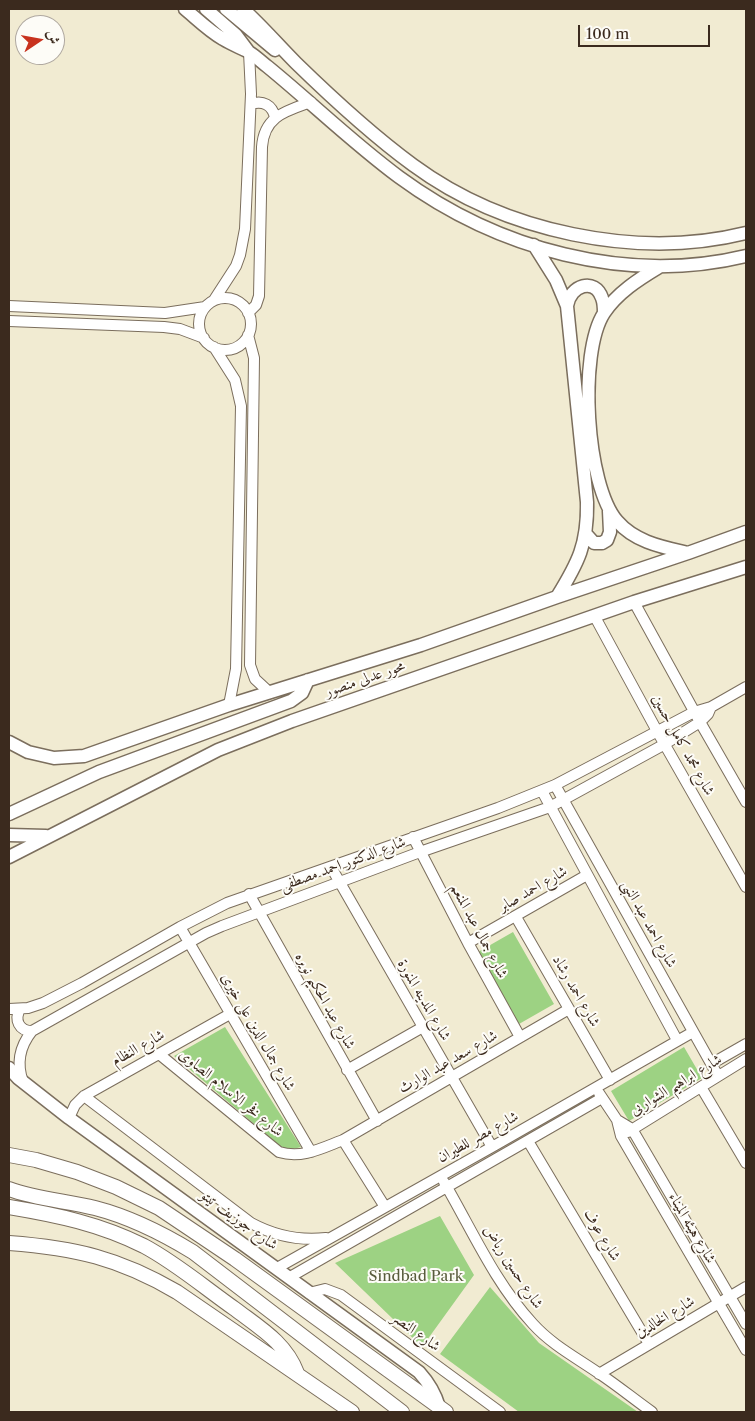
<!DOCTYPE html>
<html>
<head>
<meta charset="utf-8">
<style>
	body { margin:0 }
	#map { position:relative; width:755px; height:1421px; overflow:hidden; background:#f1ebd2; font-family:"Libre Caslon Text",Amiri,serif }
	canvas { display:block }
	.frame { position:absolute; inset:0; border:10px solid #3b2a1e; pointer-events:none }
	.north { position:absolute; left:15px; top:15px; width:50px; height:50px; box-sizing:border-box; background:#fdfcf7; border:1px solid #afa8a0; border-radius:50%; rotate:78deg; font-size:14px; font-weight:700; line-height:20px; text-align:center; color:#3b2a1e }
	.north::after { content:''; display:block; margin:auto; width:18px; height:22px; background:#c8321e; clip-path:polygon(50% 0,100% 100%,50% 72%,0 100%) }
	.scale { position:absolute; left:578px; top:25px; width:132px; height:22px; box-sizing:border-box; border:2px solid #3b2a1e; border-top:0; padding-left:6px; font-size:15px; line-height:18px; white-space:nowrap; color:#3b2a1e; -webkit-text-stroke:4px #fdfcf7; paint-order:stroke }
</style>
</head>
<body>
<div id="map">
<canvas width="755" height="1421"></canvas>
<div class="frame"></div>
<div class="north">ش</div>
<div class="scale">100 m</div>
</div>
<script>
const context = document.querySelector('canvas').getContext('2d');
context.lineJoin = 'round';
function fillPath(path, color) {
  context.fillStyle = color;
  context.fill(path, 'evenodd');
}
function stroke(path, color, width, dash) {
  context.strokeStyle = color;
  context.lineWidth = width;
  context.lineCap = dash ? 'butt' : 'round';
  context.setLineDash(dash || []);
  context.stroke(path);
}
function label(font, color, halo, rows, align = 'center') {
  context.font = font + ' "Libre Caslon Text",Amiri,serif';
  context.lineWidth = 4;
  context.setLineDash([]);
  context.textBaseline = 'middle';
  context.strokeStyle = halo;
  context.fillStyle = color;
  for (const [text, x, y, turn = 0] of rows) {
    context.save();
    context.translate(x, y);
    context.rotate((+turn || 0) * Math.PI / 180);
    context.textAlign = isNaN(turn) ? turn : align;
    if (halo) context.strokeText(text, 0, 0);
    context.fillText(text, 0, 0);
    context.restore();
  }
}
const green = new Path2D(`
	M 513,932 L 554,1004 L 519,1024 L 478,952 Z
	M 225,1027 L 301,1147 L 286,1151 L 174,1056 Z
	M 684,1047 L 702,1078 L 629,1121 L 611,1091 Z
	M 440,1216 L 474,1275 L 422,1347 L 335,1263 Z
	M 490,1287 L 539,1343 L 638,1412 L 519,1412 L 440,1354 Z`);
const minor = new Path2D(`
	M 251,104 C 263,100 272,105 275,117
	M199 324a26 26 0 1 1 52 0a26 26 0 1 1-52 0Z
	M 214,300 L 236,266 L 240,255 L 245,229 L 251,94 L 249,52
	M 9,306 L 165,313 L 205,307
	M 248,313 L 256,305 L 259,296 L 262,147 C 264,116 286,111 311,102
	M 9,321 L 164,327 L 180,329 L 204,338
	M 248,335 L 254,358 L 250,665 L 255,679 L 269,692
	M 214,347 L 235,380 L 241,406 L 236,669 L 229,705
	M 634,602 L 700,722 L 746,802
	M 595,617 L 657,731 L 746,887
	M 555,785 L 718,1076
	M 542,791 L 677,1040
	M 413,837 L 468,943 L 520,1037
	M 331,867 L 492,1147
	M 249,894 L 377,1121
	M 516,917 L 610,1080
	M 180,927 L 311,1152
	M 468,943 L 587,875
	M 9,1009 L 28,1008 L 43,1003 L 82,983 L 180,927 L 227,903 L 498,808 L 555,785 L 694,712 L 711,707 L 746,687
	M 20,1009 C 14,1020 19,1031 32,1031
	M 159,1054 L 279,1152 C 302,1159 322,1148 343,1140 L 569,1009
	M 711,1064 L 746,1044
	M 347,1070 L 423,1027
	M 23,1082 C 16,1063 20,1046 32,1031 L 206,933 L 222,926 L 420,852 L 550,807 L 665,744 L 700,722 L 708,714 L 711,707
	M 701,1087 L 746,1163
	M 599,1093 L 617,1120 L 621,1136 L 746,1350
	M 84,1096 L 251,1223 C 275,1236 299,1241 326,1238
	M 69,1118 L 75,1105 L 84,1096 L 230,1014
	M 617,1120 L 632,1129 L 746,1324
	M 628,1132 L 746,1059
	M 343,1140 L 385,1207
	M 528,1141 L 649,1344
	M 444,1182 C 472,1230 495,1283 533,1324 C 552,1345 577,1358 600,1374 C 618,1386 635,1400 652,1412
	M 277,1268 L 492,1147 L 693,1032
	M 290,1277 L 602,1098
	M 309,1293 L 325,1289 L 341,1295 L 500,1412
	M 599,1374 L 746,1287`);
const major = new Path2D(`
	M 185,9 C 197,19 209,31 223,39 C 231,44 239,47 247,51 C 255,55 261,62 268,67 C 312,103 353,143 399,177 C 497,249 626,285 746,256
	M 206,9 L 236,35 L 248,51
	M 226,9 L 275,50
	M 243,9 C 262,26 278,45 296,63 C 333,99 372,135 413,165 C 504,232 637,260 746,233
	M 534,245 L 556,280 L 567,306 L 587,502 C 588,544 578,563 557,597
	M 659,267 C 639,279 617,293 604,313 C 578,353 586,485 617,521 C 635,542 662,547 688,553
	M 567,306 C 570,285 595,277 602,298 C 604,303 604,308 604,313
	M 585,533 L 594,543 L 602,543 L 607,540 L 610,532 L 609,511
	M 9,742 L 28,752 L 54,758 L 84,756 L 229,705 L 421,645 L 557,597 L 688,553 L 746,532
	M 9,814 L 99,772 L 291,701 L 302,693 L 308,680
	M 9,835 L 46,836
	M 9,857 L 218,750 L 292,721 L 634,602 L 746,567
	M 9,1068 L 18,1078 L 69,1118 L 419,1372 C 429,1383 435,1393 439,1407`);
const highway = new Path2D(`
	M 9,1155 L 36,1160 L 77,1172 L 116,1187 L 159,1208 L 235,1259 L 446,1412
	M 9,1189 C 36,1199 67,1201 95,1208 C 130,1217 162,1233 193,1252 L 402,1412
	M 9,1207 C 57,1215 100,1224 144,1246 C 176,1263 205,1288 235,1309 C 260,1328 286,1343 297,1373
	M 9,1243 C 75,1248 119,1258 177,1292 L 352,1412`);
const streetNames = [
	["محور عدلى منصور",365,679,-19],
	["شارع محمد كامل حسين",683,745,61],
	["شارع الدكتور احمد مصطفى",343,864,-20],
	["شارع احمد صابر",533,889,-30],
	["شارع احمد عبد النبى",649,924,61],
	["شارع جمال عبد المنعم",479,931,62],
	["شارع احمد رشاد",576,991,60],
	["شارع المدينه المنورة",424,1000,60],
	["شارع عبد الحكيم نويره",325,1001,61],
	["شارع جمال الدين على خيرى",258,1032,60],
	["شارع النظام",138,1048,-29],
	["شارع سعد عبد الوارث",448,1062,-30],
	["شارع ابراهيم الشواربى",676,1085,-31],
	["شارع فخر الاسلام الصاوى",231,1093,39],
	["شارع مصر للطيران",478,1137,-29],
	["شارع جوزيف تيتو",239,1220,36],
	["شارع هيئه الميناء",692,1228,60],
	["شارع عوف",602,1235,59],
	["شارع حسين رياض",513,1267,57],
	["شارع الخالدين",665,1317,-31],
	["شارع النصر",416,1332,36]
];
const parkNames = [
	["Sindbad Park",416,1277]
];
fillPath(green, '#9dd283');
stroke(minor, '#7b6e5d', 12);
stroke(major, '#7b6e5d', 15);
stroke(highway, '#7b6e5d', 16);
stroke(minor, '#fff', 10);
stroke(major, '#fff', 12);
stroke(highway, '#fff', 14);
label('15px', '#3b2a1e', '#fdfcf7', streetNames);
label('15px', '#585c3c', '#fdfcf7', parkNames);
</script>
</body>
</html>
